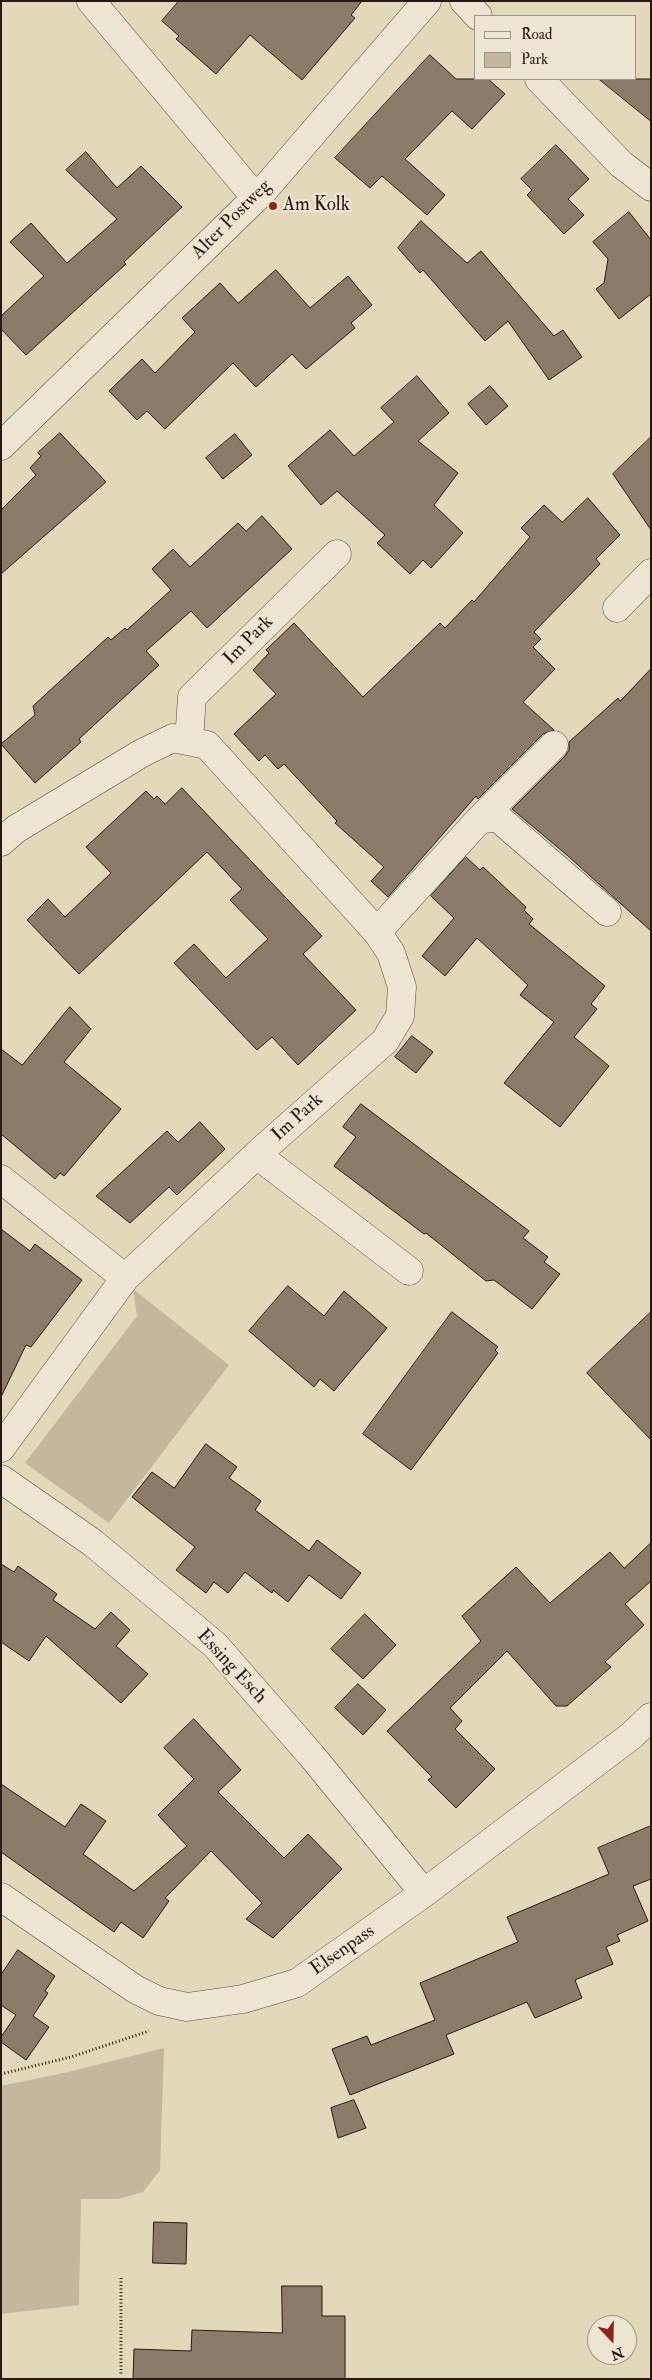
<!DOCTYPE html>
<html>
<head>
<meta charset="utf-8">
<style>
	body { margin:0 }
	#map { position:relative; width:652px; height:2380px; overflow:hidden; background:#e2d9ba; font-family:"IM FELL Double Pica",serif }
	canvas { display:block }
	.frame { position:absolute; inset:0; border:2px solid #2a1812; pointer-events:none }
	.legend { position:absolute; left:474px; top:15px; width:162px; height:65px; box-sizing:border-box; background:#ece6d2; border:1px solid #9e9485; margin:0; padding:6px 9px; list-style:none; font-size:15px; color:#2a1812 }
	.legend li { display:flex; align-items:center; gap:10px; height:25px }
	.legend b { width:25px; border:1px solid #9e9485 }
	.north { position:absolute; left:587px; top:2315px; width:50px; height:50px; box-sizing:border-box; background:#ece6d2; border:1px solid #9e9485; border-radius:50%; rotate:159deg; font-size:14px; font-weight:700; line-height:20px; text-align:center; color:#2a1812 }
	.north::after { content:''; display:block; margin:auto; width:18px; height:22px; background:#8f2418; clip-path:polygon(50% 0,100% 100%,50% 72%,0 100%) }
</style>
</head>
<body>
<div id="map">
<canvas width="652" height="2380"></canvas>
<div class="frame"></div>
<ul class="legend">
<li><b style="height:6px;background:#ece6d2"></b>Road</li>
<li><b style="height:14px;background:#c3b89d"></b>Park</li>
</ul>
<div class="north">N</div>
</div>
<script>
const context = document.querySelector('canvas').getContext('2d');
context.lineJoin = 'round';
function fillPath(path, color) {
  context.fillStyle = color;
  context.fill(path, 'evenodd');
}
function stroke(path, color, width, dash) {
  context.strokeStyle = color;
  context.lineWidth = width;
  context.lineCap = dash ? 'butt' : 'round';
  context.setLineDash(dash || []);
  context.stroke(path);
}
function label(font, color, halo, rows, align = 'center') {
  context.font = font + ' "IM FELL Double Pica",serif';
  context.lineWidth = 4.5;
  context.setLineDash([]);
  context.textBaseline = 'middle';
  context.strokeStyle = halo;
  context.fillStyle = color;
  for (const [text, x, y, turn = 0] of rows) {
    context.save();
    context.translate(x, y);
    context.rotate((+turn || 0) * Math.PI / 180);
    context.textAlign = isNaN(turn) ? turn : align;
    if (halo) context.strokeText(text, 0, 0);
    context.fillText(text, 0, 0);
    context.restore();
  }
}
const green = new Path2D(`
	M 133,1289 L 229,1365 L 109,1523 L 25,1463 L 137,1316 Z
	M 164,2048 L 160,2170 L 143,2192 L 118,2199 L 81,2199 L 79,2305 L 1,2314 L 1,2086 L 68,2072 Z`);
const building = new Path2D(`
	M 179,1 L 362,1 L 351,15 L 355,18 L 302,80 L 250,35 L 216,74 L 176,39 L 179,36 L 162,21 Z
	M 430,55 L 456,79 L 488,79 L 505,94 L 472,129 L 452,111 L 405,159 L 445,195 L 427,215 L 382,176 L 370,188 L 335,158 Z
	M 599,79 L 651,79 L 651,121 Z
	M 556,145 L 589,179 L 568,199 L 584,215 L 564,234 L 527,195 L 532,190 L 521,179 Z
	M 86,152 L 117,188 L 141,166 L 182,207 L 124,262 L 126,264 L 26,355 L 1,329 L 1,316 L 44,276 L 10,242 L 31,223 L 67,263 L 117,219 L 66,170 Z
	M 629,212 L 651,240 L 651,294 L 619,319 L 596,289 L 604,283 L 608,259 L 593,242 Z
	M 421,221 L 467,263 L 481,251 L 554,336 L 563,330 L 582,357 L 549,380 L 508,321 L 485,341 L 423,270 L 420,273 L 398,248 Z
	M 276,270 L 310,308 L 348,276 L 372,305 L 351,323 L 355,328 L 306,369 L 292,354 L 256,387 L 233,363 L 165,429 L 147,411 L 137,420 L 109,391 L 142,359 L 155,373 L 195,332 L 182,318 L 220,283 L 238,303 Z
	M 417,376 L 449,413 L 418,441 L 458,473 L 434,505 L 463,533 L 431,568 L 423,560 L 410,574 L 377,543 L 385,535 L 337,491 L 321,505 L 288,466 L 330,430 L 354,456 L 394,422 L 381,408 Z
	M 490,386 L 508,406 L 486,425 L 468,404 Z
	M 60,433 L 106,482 L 1,574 L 1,510 L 36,475 L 30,468 L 41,456 L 38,453 Z
	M 235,434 L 252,455 L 223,479 L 206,458 Z
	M 651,437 L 651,530 L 613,474 Z
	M 588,498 L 620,535 L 596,559 L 600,564 L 534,632 L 541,639 L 533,647 L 555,669 L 523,702 L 554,730 L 543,734 L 478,799 L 476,796 L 388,897 L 371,881 L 384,867 L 335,823 L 337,821 L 284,764 L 278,769 L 265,755 L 259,761 L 234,734 L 276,694 L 253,670 L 269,653 L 266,650 L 294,623 L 363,697 L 440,623 L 445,628 L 472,600 L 474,602 L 530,537 L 521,528 L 544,505 L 562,522 Z
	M 262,516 L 292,549 L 207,628 L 191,611 L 146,651 L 159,665 L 79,739 L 81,742 L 35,783 L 1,744 L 35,715 L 33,706 L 108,637 L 111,640 L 125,628 L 127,630 L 171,590 L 152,569 L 173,549 L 190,567 L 238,523 L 246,531 Z
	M 651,669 L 651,931 L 568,856 L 512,809 L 565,756 L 569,750 L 569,742 L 618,698 L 620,701 Z
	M 182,788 L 322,936 L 303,954 L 356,1010 L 298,1065 L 272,1037 L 257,1050 L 174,963 L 194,944 L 226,978 L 268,939 L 230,900 L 242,889 L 207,852 L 79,974 L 27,920 L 48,899 L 65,917 L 111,873 L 86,847 L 146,791 L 154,799 L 157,796 L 165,804 Z
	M 466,857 L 480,870 L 483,867 L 526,907 L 524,910 L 533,919 L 529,924 L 605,986 L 591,1004 L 597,1009 L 574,1037 L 609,1066 L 560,1127 L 504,1083 L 554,1022 L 520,995 L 528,985 L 477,938 L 445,976 L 422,956 L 454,918 L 431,896 Z
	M 70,1007 L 91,1029 L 64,1062 L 121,1109 L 64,1176 L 60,1173 L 55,1179 L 1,1134 L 1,1049 L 22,1065 Z
	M 412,1036 L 433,1052 L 416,1073 L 395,1057 Z
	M 361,1104 L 529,1231 L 523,1238 L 548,1257 L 544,1262 L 560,1274 L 532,1309 L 494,1280 L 486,1281 L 426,1233 L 424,1234 L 334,1166 L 356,1137 L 343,1127 Z
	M 200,1122 L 225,1149 L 177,1195 L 169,1187 L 130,1223 L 96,1196 L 167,1131 L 178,1142 Z
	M 1,1229 L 30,1251 L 35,1244 L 82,1280 L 31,1347 L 26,1345 L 1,1397 Z
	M 288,1286 L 324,1316 L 344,1291 L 387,1328 L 334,1391 L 320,1379 L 314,1387 L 249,1331 Z
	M 452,1312 L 498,1347 L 495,1350 L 498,1353 L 411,1470 L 363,1434 Z
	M 651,1312 L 651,1440 L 587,1373 Z
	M 206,1444 L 237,1467 L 229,1478 L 261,1501 L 255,1510 L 309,1551 L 317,1540 L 361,1573 L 341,1599 L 309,1575 L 288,1602 L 273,1590 L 272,1593 L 245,1572 L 228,1593 L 214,1582 L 206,1593 L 176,1570 L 195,1547 L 132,1497 L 152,1472 L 174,1488 Z
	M 651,1543 L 651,1581 L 625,1604 L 644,1625 L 605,1662 L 611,1667 L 567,1706 L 556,1706 L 507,1651 L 450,1708 L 462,1721 L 455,1729 L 495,1769 L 456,1808 L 428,1780 L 432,1777 L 387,1731 L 481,1641 L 462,1616 L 516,1567 L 550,1603 L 610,1552 L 624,1568 Z
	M 1,1564 L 14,1572 L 18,1566 L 57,1594 L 53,1600 L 95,1629 L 111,1612 L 130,1630 L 116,1646 L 148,1674 L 121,1703 L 46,1636 L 29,1661 L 1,1642 Z
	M 365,1614 L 396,1645 L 363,1679 L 331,1649 Z
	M 358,1684 L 386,1710 L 363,1735 L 335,1708 Z
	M 194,1719 L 241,1770 L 218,1792 L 284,1858 L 308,1834 L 342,1869 L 273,1938 L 246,1919 L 262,1903 L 211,1851 L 165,1898 L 169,1901 L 143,1938 L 121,1922 L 114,1932 L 1,1852 L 1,1784 L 65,1827 L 81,1804 L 106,1821 L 83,1854 L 134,1891 L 187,1846 L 158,1815 L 194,1779 L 164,1748 Z
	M 651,1826 L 651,1879 L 633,1886 L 648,1921 L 617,1935 L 620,1941 L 606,1947 L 613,1964 L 575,1980 L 582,1998 L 535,2018 L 527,2002 L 446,2035 L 454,2054 L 350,2095 L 332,2049 L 367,2036 L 371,2045 L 435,2020 L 420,1983 L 518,1942 L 507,1917 L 609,1874 L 598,1848 Z
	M 18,1950 L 55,1976 L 45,1991 L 48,1993 L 33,2016 L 49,2027 L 26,2060 L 1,2042 L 1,2037 L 16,2015 L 1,2005 L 1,1975 Z
	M 354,2100 L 366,2128 L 338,2138 L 331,2108 Z
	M 154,2222 L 187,2223 L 186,2264 L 153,2263 Z
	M 282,2286 L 322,2286 L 322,2316 L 345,2316 L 345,2379 L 133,2379 L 134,2349 L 191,2351 L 192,2330 L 282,2333 Z`);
const path = new Path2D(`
	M 1,2074 L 71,2057 L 149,2031
	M 121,2278 L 121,2375`);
const minor = new Path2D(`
	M 91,1 L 256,198
	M 464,1 L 478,16
	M 539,79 L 621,164 L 651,187
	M 1,446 L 262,192 L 427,1
	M 617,608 L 651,573
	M 189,741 L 192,697 L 337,554
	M 554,745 L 479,820 L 497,817 L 607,912
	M 1,842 L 16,829 L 142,753 L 173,738 L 207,745 L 377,932 L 391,953 L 402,987 L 400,1016 L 385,1041 L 264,1148 L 125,1278 L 1,1448
	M 377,932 L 479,820
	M 257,1155 L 409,1271
	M 1,1179 L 125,1278
	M 1,1479 L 93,1543 L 215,1645 L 311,1755 L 424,1893
	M 1,1897 L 135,1989 L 159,2001 L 187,2007 L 243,1999 L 297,1983 L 424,1893 L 631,1736 L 651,1717`);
const markers = [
	[273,206,5,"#8f2418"]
];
const poiNames = [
	["Am Kolk",283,206]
];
const streetNames = [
	["Alter Postweg",232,220,-45],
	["Im Park",249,641,-45],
	["Im Park",298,1118,-42],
	["Essing Esch",231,1667,47],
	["Elsenpass",343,1951,-35]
];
fillPath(green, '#c3b89d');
fillPath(building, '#8a7c69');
stroke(building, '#2a1812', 1);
stroke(minor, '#58483c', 29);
stroke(path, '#2a1812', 3, [1, 2.5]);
stroke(minor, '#ece6d2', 28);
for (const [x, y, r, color] of markers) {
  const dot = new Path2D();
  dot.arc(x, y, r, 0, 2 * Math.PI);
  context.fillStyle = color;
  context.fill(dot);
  stroke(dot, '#ece6d2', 2);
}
label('19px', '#2a1812', '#ece6d2', poiNames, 'left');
label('19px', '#2a1812', '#ece6d2', streetNames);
</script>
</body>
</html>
